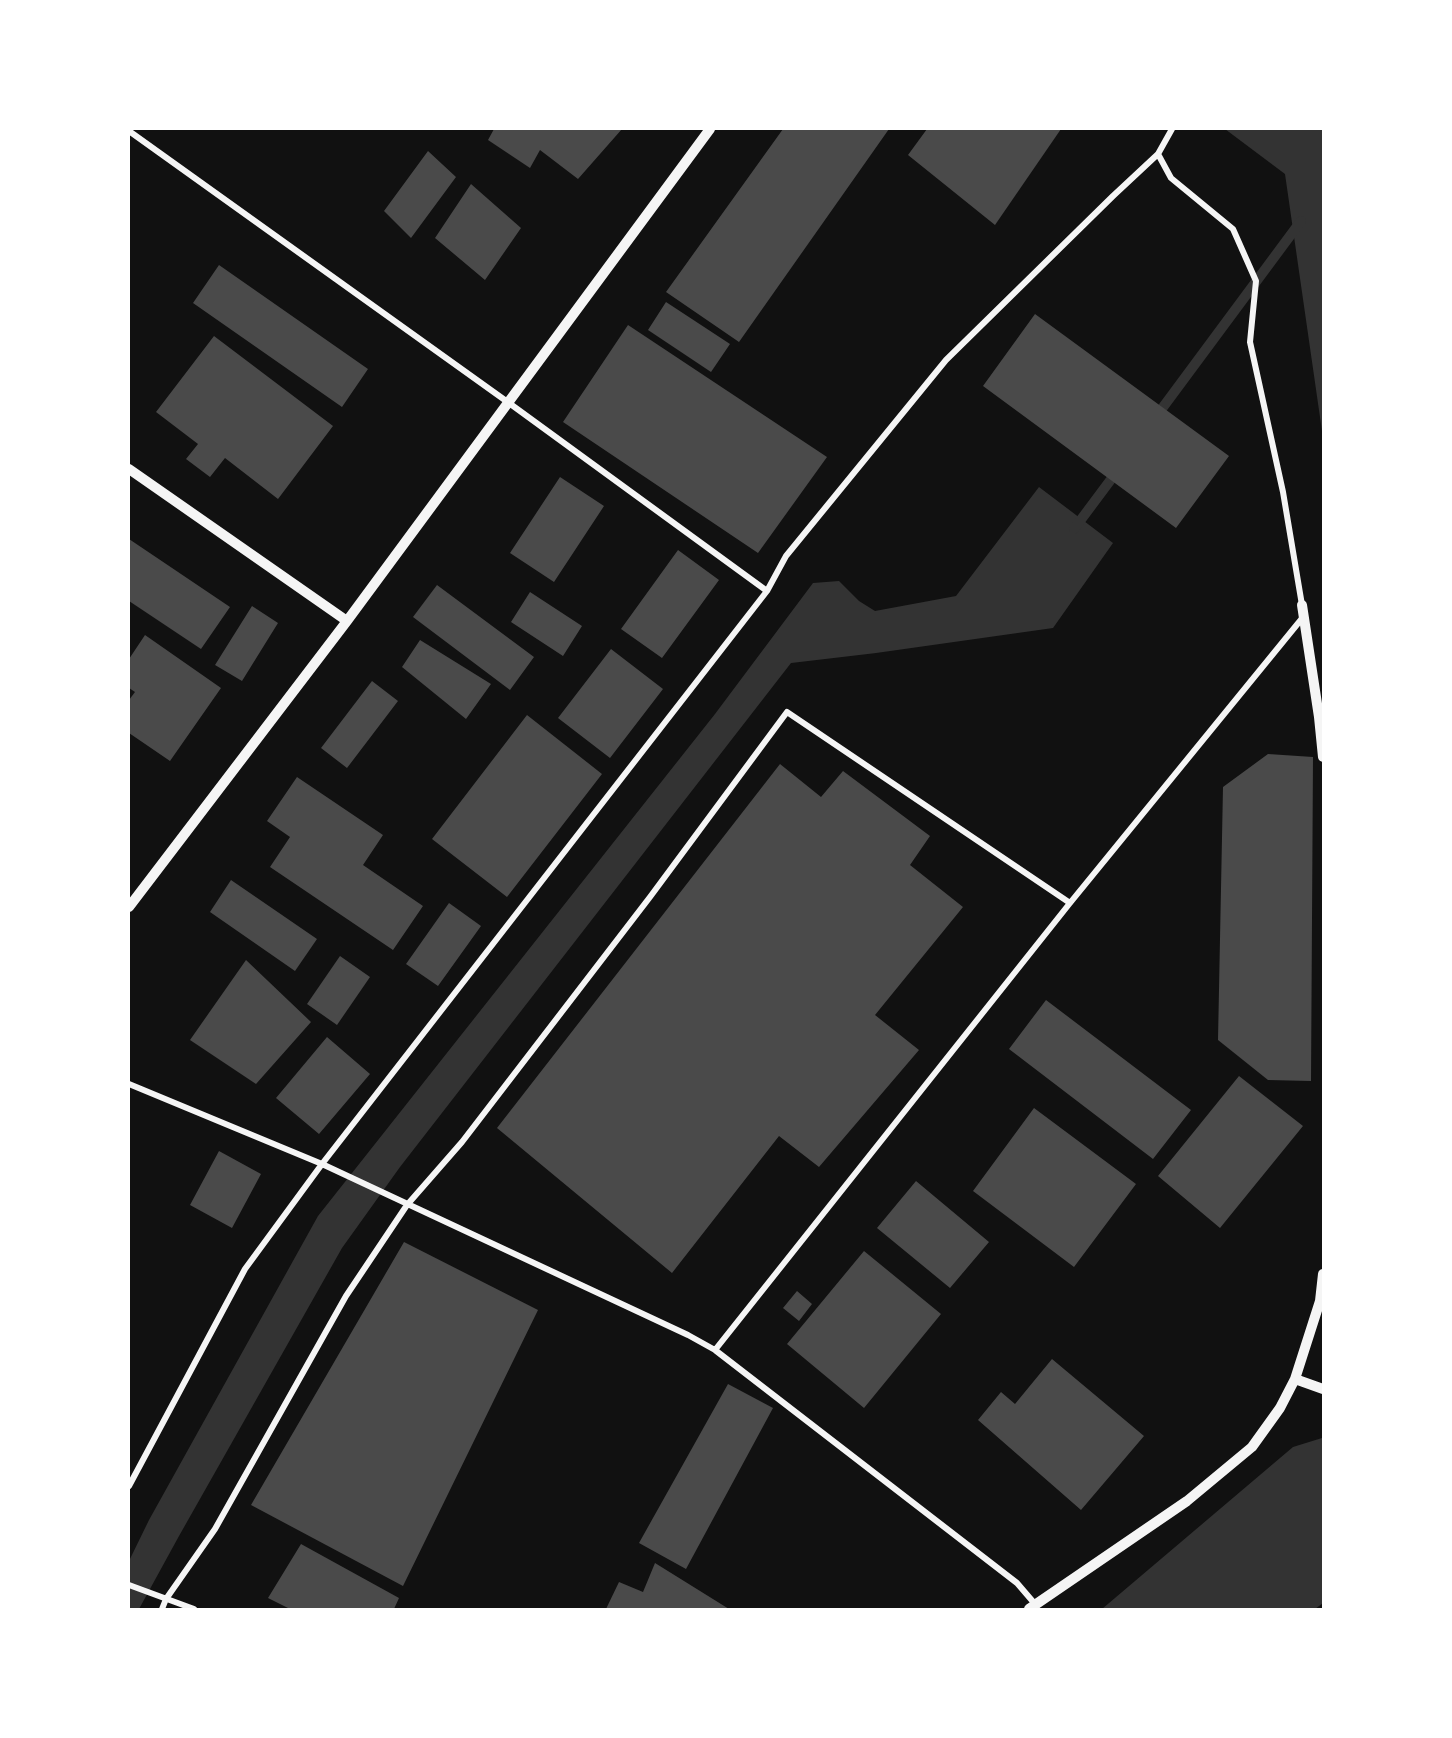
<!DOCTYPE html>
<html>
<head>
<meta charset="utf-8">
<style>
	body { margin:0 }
	#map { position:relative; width:1452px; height:1738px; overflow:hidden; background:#111; font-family:"Asap Condensed",sans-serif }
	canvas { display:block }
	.frame { position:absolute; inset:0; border:130px solid #fff; pointer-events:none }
</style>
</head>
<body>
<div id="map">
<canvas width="1452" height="1738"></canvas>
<div class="frame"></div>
</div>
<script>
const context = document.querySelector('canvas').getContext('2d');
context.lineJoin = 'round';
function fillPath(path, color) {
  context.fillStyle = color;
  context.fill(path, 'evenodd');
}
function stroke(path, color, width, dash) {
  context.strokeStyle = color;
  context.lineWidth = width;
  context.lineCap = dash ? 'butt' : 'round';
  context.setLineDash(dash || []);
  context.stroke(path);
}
const water = new Path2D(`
	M 1225,129 L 1323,129 L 1323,438 L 1285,174 Z
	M 1039,487 L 1113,543 L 1053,628 L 876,653 L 791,663 L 400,1167 L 342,1248 L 179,1536 L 139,1609 L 129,1609 L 129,1561 L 149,1520 L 318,1216 L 715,714 L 813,583 L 839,581 L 859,601 L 875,611 L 956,596 Z
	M 1322,1438 L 1323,1438 L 1323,1603 L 1315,1609 L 1102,1609 L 1293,1447 Z`);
const stream = new Path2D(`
	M 1155,418 L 1301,221
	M 1074,529 L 1118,470`);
const building = new Path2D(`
	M 494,129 L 622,129 L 578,179 L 540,150 L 530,168 L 488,140 Z
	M 783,129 L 889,129 L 739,342 L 666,292 Z
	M 927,129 L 1061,129 L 995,225 L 908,155 Z
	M 428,151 L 456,177 L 411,238 L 384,211 Z
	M 471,184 L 521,228 L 485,280 L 435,238 Z
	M 219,265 L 368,369 L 342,407 L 193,303 Z
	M 666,302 L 730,344 L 711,372 L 648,330 Z
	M 1035,314 L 1229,456 L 1176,528 L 983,386 Z
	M 628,325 L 827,457 L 758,553 L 563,422 Z
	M 214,336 L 333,426 L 278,499 L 225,458 L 210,477 L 186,459 L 198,444 L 156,412 Z
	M 560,477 L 604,506 L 554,582 L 510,553 Z
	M 129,539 L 230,607 L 201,649 L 129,601 Z
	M 678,550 L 719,580 L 662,658 L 621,629 Z
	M 437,585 L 534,657 L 510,690 L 413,617 Z
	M 530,592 L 582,626 L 563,656 L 511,622 Z
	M 252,606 L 278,623 L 242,681 L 215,665 Z
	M 145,635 L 221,688 L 170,761 L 129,733 L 129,700 L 135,692 L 129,688 L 129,659 Z
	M 420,640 L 491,684 L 466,719 L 402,667 Z
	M 611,649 L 663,689 L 610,758 L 558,718 Z
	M 372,681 L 398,701 L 347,768 L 321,748 Z
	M 527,715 L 602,774 L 507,897 L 432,839 Z
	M 1268,754 L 1313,757 L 1311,1081 L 1268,1080 L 1218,1040 L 1223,787 Z
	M 780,764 L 821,797 L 843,771 L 930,836 L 910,865 L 963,907 L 875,1015 L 919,1050 L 819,1167 L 779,1136 L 672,1273 L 497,1128 Z
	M 297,777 L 383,835 L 363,865 L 423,906 L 393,950 L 270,867 L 290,837 L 267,821 Z
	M 231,880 L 317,939 L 295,971 L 210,912 Z
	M 449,903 L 481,926 L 438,986 L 406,964 Z
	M 340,956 L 370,977 L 337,1025 L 307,1004 Z
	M 246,960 L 311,1022 L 256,1084 L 190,1040 Z
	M 1046,1000 L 1191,1110 L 1153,1159 L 1009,1049 Z
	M 327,1037 L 370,1074 L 319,1134 L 276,1098 Z
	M 1239,1076 L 1303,1126 L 1220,1228 L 1158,1176 Z
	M 1034,1108 L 1136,1184 L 1074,1267 L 973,1191 Z
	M 219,1151 L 261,1174 L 232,1228 L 190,1205 Z
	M 916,1181 L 989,1242 L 950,1288 L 877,1228 Z
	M 404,1242 L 538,1310 L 403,1586 L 251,1505 Z
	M 864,1251 L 941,1314 L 864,1408 L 787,1344 Z
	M 797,1291 L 812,1304 L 799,1321 L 783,1308 Z
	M 1052,1359 L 1144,1436 L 1081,1510 L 978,1420 L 1001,1392 L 1015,1404 Z
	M 728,1384 L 773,1408 L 686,1569 L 639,1543 Z
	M 301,1544 L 399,1598 L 394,1609 L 290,1609 L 268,1598 Z
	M 655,1563 L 729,1609 L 606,1609 L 619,1582 L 643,1592 Z`);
const minor = new Path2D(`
	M 129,131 L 509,403 L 767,591
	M 1158,154 L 1171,178 L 1233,229 L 1256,281 L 1250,342 L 1283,492 L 1302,605
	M 129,1084 L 322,1164 L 688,1335 L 715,1350 L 1017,1583 L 1035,1604
	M 715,1350 L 1070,903 L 1304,616
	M 129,1486 L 245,1269 L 322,1164 L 767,591 L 786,556 L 946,360 L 1113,196 L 1158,154 L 1172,129
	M 129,1585 L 194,1609
	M 162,1609 L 166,1599 L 215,1529 L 346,1296 L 407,1205 L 462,1142 L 650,897 L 787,712 L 1070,903`);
const tertiary = new Path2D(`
	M 129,469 L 347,621
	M 1302,605 L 1319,717 L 1323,757
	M 129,907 L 347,621 L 710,129
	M 1295,1379 L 1320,1301 L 1323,1274
	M 1029,1609 L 1187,1501 L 1252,1447 L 1280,1408 L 1295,1379 L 1323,1389`);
fillPath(water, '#333');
stroke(stream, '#333', 10);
fillPath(building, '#4a4a4a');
stroke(minor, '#f5f5f5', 6);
stroke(tertiary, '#f5f5f5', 10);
</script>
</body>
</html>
